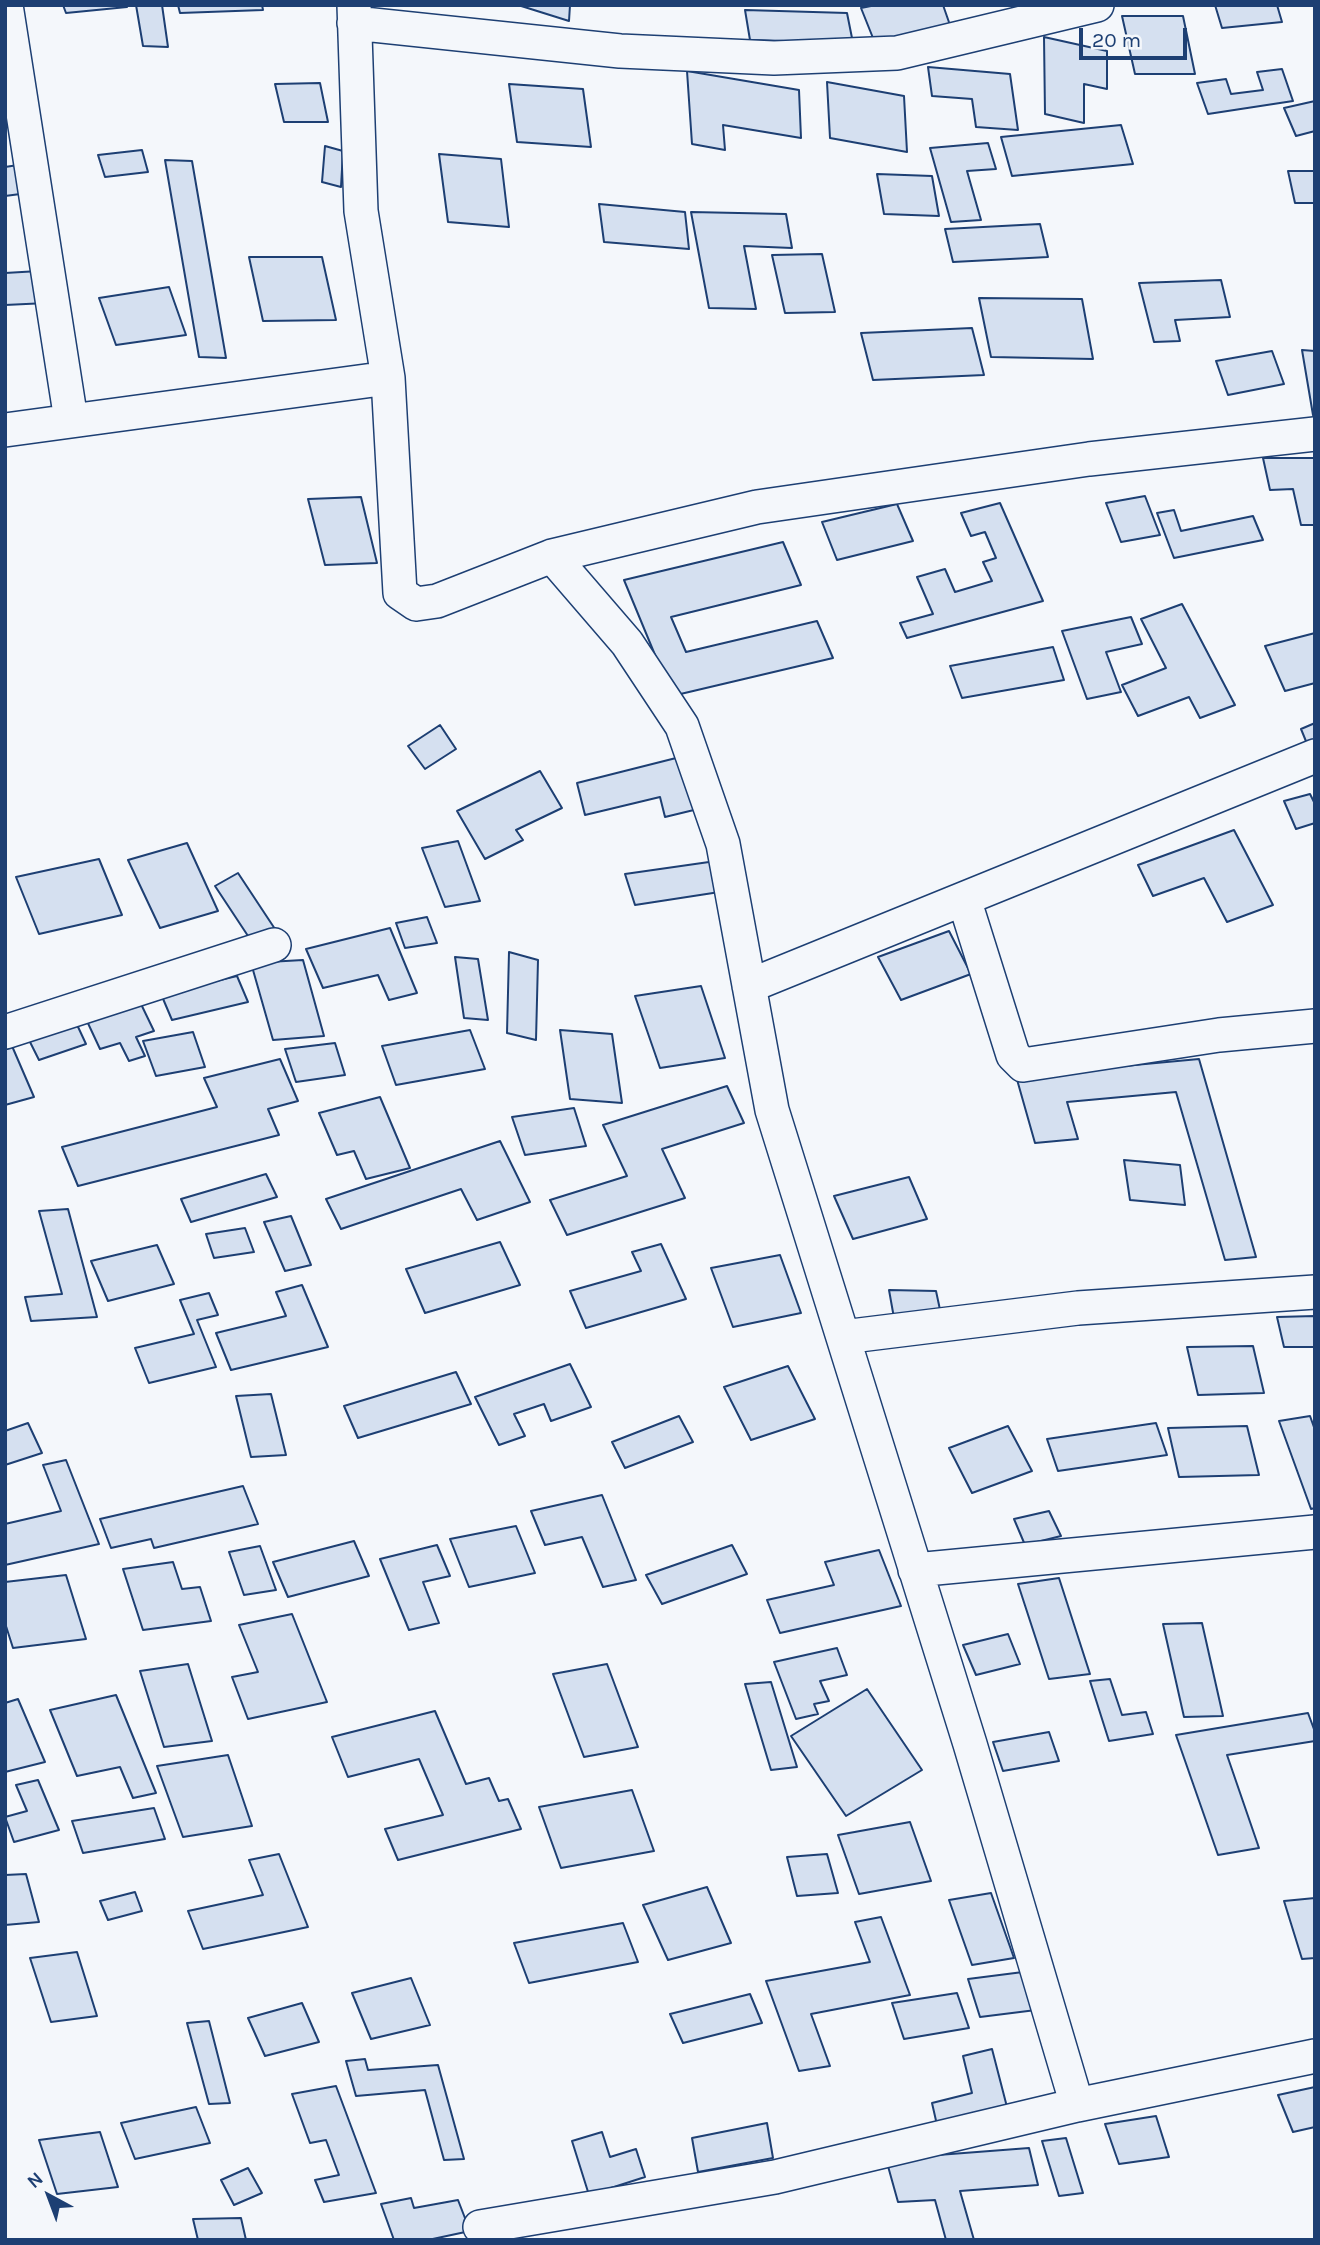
<!DOCTYPE html>
<html>
<head>
<meta charset="utf-8">
<style>
	body { margin:0 }
	#map { position:relative; width:1320px; height:2245px; overflow:hidden; background:#f4f7fb; font-family:Karla,sans-serif }
	canvas { display:block }
	.frame { position:absolute; inset:0; border:7px solid #1d3f73; pointer-events:none }
	.north { position:absolute; left:14px; top:2161px; width:70px; height:70px; -webkit-text-stroke:5px #f4f7fb; paint-order:stroke; rotate:319deg; font-size:19px; font-weight:700; line-height:28px; text-align:center; color:#1d3f73 }
	.north::after { content:''; display:block; margin:auto; width:24px; height:32px; background:#1d3f73; clip-path:polygon(50% 0,100% 100%,50% 72%,0 100%) }
	.scale { position:absolute; left:1079px; top:28px; width:108px; height:32px; box-sizing:border-box; border:4px solid #1d3f73; border-top:0; padding-left:9px; font-size:21px; line-height:24px; white-space:nowrap; color:#1d3f73; -webkit-text-stroke:5px #f4f7fb; paint-order:stroke }
</style>
</head>
<body>
<div id="map">
<canvas width="1320" height="2245"></canvas>
<div class="frame"></div>
<div class="north">N</div>
<div class="scale">20 m</div>
</div>
<script>
const context = document.querySelector('canvas').getContext('2d');
context.lineJoin = 'round';
function fillPath(path, color) {
  context.fillStyle = color;
  context.fill(path, 'evenodd');
}
function stroke(path, color, width, dash) {
  context.strokeStyle = color;
  context.lineWidth = width;
  context.lineCap = dash ? 'butt' : 'round';
  context.setLineDash(dash || []);
  context.stroke(path);
}
const building = new Path2D(`
	M 63,5 L 126,5 L 127,7 L 66,13 Z
	M 136,5 L 162,5 L 168,47 L 143,46 Z
	M 178,5 L 262,5 L 263,10 L 180,13 Z
	M 518,5 L 570,5 L 569,21 Z
	M 876,5 L 943,5 L 951,28 L 875,43 L 861,8 Z
	M 1215,5 L 1277,5 L 1282,22 L 1222,28 Z
	M 745,10 L 847,13 L 853,43 L 750,40 Z
	M 1122,16 L 1183,16 L 1195,74 L 1135,74 Z
	M 1044,37 L 1107,51 L 1107,89 L 1084,84 L 1084,123 L 1045,114 Z
	M 928,67 L 1010,74 L 1018,130 L 976,127 L 972,99 L 932,96 Z
	M 1282,69 L 1293,101 L 1208,114 L 1197,83 L 1226,79 L 1231,94 L 1263,90 L 1257,72 Z
	M 687,71 L 799,90 L 801,138 L 723,125 L 725,150 L 692,144 Z
	M 827,82 L 904,96 L 907,152 L 830,138 Z
	M 320,83 L 328,122 L 284,122 L 275,84 Z
	M 509,84 L 583,89 L 591,147 L 517,142 Z
	M 1315,101 L 1315,131 L 1296,136 L 1284,108 Z
	M 1121,125 L 1133,164 L 1012,176 L 1001,137 Z
	M 988,143 L 996,169 L 967,171 L 981,220 L 951,222 L 930,148 Z
	M 325,146 L 343,151 L 341,187 L 322,182 Z
	M 142,150 L 148,172 L 105,177 L 98,155 Z
	M 439,154 L 501,159 L 509,227 L 448,222 Z
	M 165,160 L 192,161 L 226,358 L 199,357 Z
	M 18,165 L 28,193 L 5,196 L 5,167 Z
	M 1288,171 L 1315,171 L 1315,203 L 1295,203 Z
	M 877,174 L 932,176 L 939,216 L 884,214 Z
	M 599,204 L 685,212 L 689,249 L 604,242 Z
	M 691,212 L 786,214 L 792,248 L 744,246 L 756,309 L 709,308 Z
	M 1040,224 L 1048,257 L 953,262 L 945,229 Z
	M 822,254 L 835,312 L 785,313 L 772,255 Z
	M 249,257 L 322,257 L 336,320 L 263,321 Z
	M 39,271 L 47,303 L 5,305 L 5,273 Z
	M 1221,280 L 1230,317 L 1175,320 L 1180,341 L 1154,342 L 1139,283 Z
	M 169,287 L 186,335 L 116,345 L 99,298 Z
	M 979,298 L 1082,299 L 1093,359 L 991,357 Z
	M 972,328 L 984,375 L 873,380 L 861,333 Z
	M 1302,350 L 1315,351 L 1315,415 L 1313,415 Z
	M 1272,351 L 1284,384 L 1228,395 L 1216,361 Z
	M 1263,458 L 1315,458 L 1315,525 L 1301,525 L 1293,489 L 1270,490 Z
	M 1145,496 L 1160,535 L 1121,542 L 1106,503 Z
	M 361,497 L 377,563 L 325,565 L 308,499 Z
	M 1000,503 L 1043,601 L 907,638 L 900,623 L 933,614 L 917,577 L 945,569 L 955,592 L 992,581 L 983,562 L 996,558 L 985,532 L 971,536 L 961,513 Z
	M 897,504 L 913,541 L 837,560 L 822,522 Z
	M 1174,510 L 1181,531 L 1253,516 L 1263,540 L 1174,558 L 1157,513 Z
	M 783,542 L 801,585 L 671,617 L 686,652 L 817,621 L 833,658 L 672,696 L 624,580 Z
	M 1182,604 L 1235,705 L 1200,718 L 1189,697 L 1138,716 L 1122,685 L 1166,668 L 1141,619 Z
	M 1131,617 L 1142,644 L 1106,652 L 1121,692 L 1087,699 L 1062,631 Z
	M 1315,633 L 1315,683 L 1285,691 L 1265,646 Z
	M 1053,647 L 1064,680 L 962,698 L 950,666 Z
	M 1315,723 L 1315,749 L 1310,751 L 1301,729 Z
	M 440,725 L 456,749 L 425,769 L 408,746 Z
	M 684,756 L 698,809 L 665,817 L 660,797 L 585,815 L 577,783 Z
	M 540,771 L 562,808 L 516,830 L 523,840 L 485,859 L 457,811 Z
	M 1310,794 L 1315,804 L 1315,823 L 1296,829 L 1284,801 Z
	M 1234,830 L 1273,905 L 1227,922 L 1204,878 L 1153,896 L 1138,865 Z
	M 458,841 L 480,901 L 445,907 L 422,848 Z
	M 187,843 L 218,911 L 160,928 L 128,860 Z
	M 99,859 L 122,915 L 39,934 L 16,877 Z
	M 716,861 L 726,891 L 635,905 L 625,874 Z
	M 238,873 L 275,929 L 252,942 L 215,886 Z
	M 427,917 L 437,943 L 405,948 L 396,923 Z
	M 390,928 L 417,993 L 389,1000 L 378,975 L 323,988 L 306,949 Z
	M 949,931 L 971,974 L 901,1000 L 878,957 Z
	M 509,952 L 538,960 L 536,1040 L 507,1033 Z
	M 455,957 L 478,959 L 488,1020 L 464,1018 Z
	M 303,960 L 324,1036 L 273,1040 L 251,963 Z
	M 237,976 L 248,1002 L 172,1020 L 161,994 Z
	M 701,986 L 725,1058 L 660,1068 L 635,996 Z
	M 140,1002 L 154,1031 L 136,1037 L 145,1056 L 129,1061 L 120,1043 L 100,1049 L 86,1019 Z
	M 72,1014 L 86,1044 L 39,1060 L 24,1030 Z
	M 470,1030 L 485,1069 L 396,1085 L 382,1046 Z
	M 560,1030 L 612,1034 L 622,1103 L 570,1099 Z
	M 193,1032 L 205,1067 L 156,1076 L 143,1041 Z
	M 335,1043 L 345,1075 L 296,1082 L 285,1049 Z
	M 12,1046 L 34,1097 L 5,1105 L 5,1048 Z
	M 280,1059 L 298,1101 L 268,1109 L 279,1135 L 78,1186 L 62,1147 L 217,1107 L 204,1078 Z
	M 1199,1059 L 1256,1257 L 1225,1260 L 1176,1092 L 1067,1102 L 1078,1139 L 1035,1143 L 1016,1076 Z
	M 727,1086 L 744,1123 L 662,1149 L 685,1198 L 567,1235 L 550,1200 L 627,1176 L 603,1125 Z
	M 380,1097 L 410,1168 L 366,1179 L 354,1151 L 337,1155 L 319,1113 Z
	M 574,1108 L 586,1146 L 525,1155 L 512,1117 Z
	M 500,1141 L 530,1202 L 477,1220 L 461,1189 L 341,1229 L 326,1199 Z
	M 1124,1160 L 1180,1165 L 1185,1205 L 1130,1200 Z
	M 266,1174 L 277,1197 L 191,1222 L 181,1199 Z
	M 909,1177 L 927,1219 L 853,1239 L 834,1196 Z
	M 68,1209 L 97,1317 L 31,1321 L 25,1297 L 62,1294 L 39,1211 Z
	M 291,1216 L 311,1265 L 285,1271 L 264,1222 Z
	M 245,1228 L 254,1252 L 214,1258 L 206,1234 Z
	M 500,1242 L 520,1285 L 425,1313 L 406,1269 Z
	M 661,1244 L 686,1299 L 586,1328 L 570,1291 L 641,1271 L 632,1252 Z
	M 157,1245 L 174,1284 L 108,1301 L 91,1261 Z
	M 780,1255 L 801,1313 L 733,1327 L 711,1268 Z
	M 302,1285 L 328,1347 L 231,1370 L 216,1333 L 286,1316 L 276,1292 Z
	M 889,1290 L 936,1291 L 942,1319 L 894,1318 Z
	M 209,1293 L 218,1315 L 197,1320 L 216,1367 L 149,1383 L 135,1348 L 194,1334 L 180,1300 Z
	M 1315,1316 L 1315,1347 L 1284,1347 L 1277,1317 Z
	M 1253,1346 L 1264,1393 L 1198,1395 L 1187,1347 Z
	M 570,1364 L 591,1407 L 551,1421 L 544,1404 L 514,1414 L 525,1436 L 499,1445 L 475,1397 Z
	M 788,1366 L 815,1419 L 751,1440 L 724,1387 Z
	M 456,1372 L 471,1404 L 358,1438 L 344,1406 Z
	M 271,1394 L 286,1455 L 251,1457 L 236,1396 Z
	M 679,1416 L 693,1442 L 625,1468 L 612,1442 Z
	M 1310,1416 L 1315,1430 L 1315,1508 L 1311,1509 L 1279,1421 Z
	M 28,1423 L 42,1453 L 5,1465 L 5,1431 Z
	M 1156,1423 L 1167,1455 L 1058,1471 L 1047,1439 Z
	M 1008,1426 L 1032,1471 L 972,1493 L 949,1448 Z
	M 1247,1426 L 1259,1475 L 1179,1477 L 1168,1428 Z
	M 66,1460 L 99,1544 L 5,1565 L 5,1524 L 61,1511 L 43,1465 Z
	M 243,1486 L 258,1524 L 154,1548 L 151,1539 L 111,1548 L 100,1519 Z
	M 602,1495 L 636,1580 L 603,1587 L 582,1537 L 545,1545 L 531,1511 Z
	M 1049,1511 L 1061,1536 L 1025,1545 L 1014,1519 Z
	M 516,1526 L 535,1573 L 469,1587 L 450,1539 Z
	M 354,1541 L 369,1576 L 288,1597 L 273,1562 Z
	M 437,1545 L 450,1576 L 423,1582 L 439,1623 L 409,1630 L 380,1559 Z
	M 732,1545 L 747,1574 L 662,1604 L 646,1575 Z
	M 260,1546 L 276,1590 L 244,1595 L 229,1552 Z
	M 879,1550 L 901,1606 L 780,1633 L 767,1600 L 834,1585 L 825,1562 Z
	M 173,1562 L 182,1589 L 200,1587 L 211,1621 L 143,1630 L 123,1569 Z
	M 66,1575 L 86,1639 L 13,1648 L 5,1623 L 5,1582 Z
	M 1059,1578 L 1090,1674 L 1049,1679 L 1018,1584 Z
	M 292,1614 L 327,1702 L 248,1719 L 232,1677 L 258,1672 L 239,1625 Z
	M 1202,1623 L 1223,1716 L 1184,1717 L 1163,1624 Z
	M 1008,1634 L 1020,1664 L 976,1675 L 963,1645 Z
	M 837,1648 L 847,1675 L 820,1681 L 829,1701 L 814,1704 L 818,1714 L 796,1719 L 774,1662 Z
	M 188,1664 L 212,1741 L 164,1747 L 140,1671 Z
	M 607,1664 L 638,1747 L 584,1757 L 553,1674 Z
	M 1110,1679 L 1122,1715 L 1146,1712 L 1153,1734 L 1109,1741 L 1090,1681 Z
	M 771,1682 L 797,1767 L 771,1770 L 745,1684 Z
	M 867,1689 L 922,1770 L 846,1816 L 791,1736 Z
	M 116,1695 L 156,1793 L 133,1798 L 120,1767 L 77,1776 L 50,1710 Z
	M 18,1699 L 45,1762 L 5,1772 L 5,1703 Z
	M 435,1711 L 466,1784 L 489,1778 L 499,1801 L 508,1799 L 521,1829 L 398,1860 L 385,1829 L 443,1815 L 419,1759 L 348,1777 L 332,1737 Z
	M 1308,1713 L 1315,1732 L 1315,1741 L 1227,1755 L 1259,1848 L 1218,1855 L 1176,1735 Z
	M 1049,1732 L 1059,1761 L 1003,1771 L 993,1742 Z
	M 228,1755 L 252,1826 L 183,1837 L 157,1766 Z
	M 38,1780 L 59,1830 L 14,1842 L 5,1817 L 27,1811 L 16,1785 Z
	M 632,1790 L 654,1851 L 561,1868 L 539,1807 Z
	M 154,1808 L 165,1839 L 83,1853 L 72,1821 Z
	M 910,1822 L 931,1881 L 859,1894 L 838,1835 Z
	M 279,1854 L 308,1927 L 203,1949 L 188,1911 L 263,1895 L 249,1860 Z
	M 827,1854 L 838,1893 L 797,1896 L 787,1857 Z
	M 26,1874 L 39,1922 L 5,1925 L 5,1875 Z
	M 707,1887 L 731,1943 L 668,1960 L 643,1905 Z
	M 135,1892 L 142,1911 L 108,1920 L 100,1901 Z
	M 991,1893 L 1014,1958 L 972,1965 L 949,1900 Z
	M 1315,1898 L 1315,1958 L 1302,1959 L 1284,1901 Z
	M 881,1917 L 910,1995 L 811,2014 L 830,2066 L 799,2071 L 766,1981 L 870,1962 L 855,1922 Z
	M 623,1923 L 638,1962 L 529,1983 L 514,1943 Z
	M 77,1952 L 97,2016 L 51,2022 L 30,1958 Z
	M 1023,1972 L 1036,2010 L 980,2017 L 968,1979 Z
	M 411,1978 L 430,2025 L 371,2039 L 352,1993 Z
	M 957,1993 L 969,2028 L 904,2039 L 892,2003 Z
	M 750,1994 L 762,2023 L 683,2043 L 670,2014 Z
	M 302,2003 L 319,2042 L 265,2056 L 248,2018 Z
	M 209,2021 L 230,2103 L 209,2104 L 187,2023 Z
	M 992,2049 L 1007,2107 L 937,2125 L 932,2103 L 972,2093 L 963,2056 Z
	M 365,2059 L 368,2070 L 438,2065 L 464,2159 L 444,2160 L 425,2090 L 356,2096 L 346,2061 Z
	M 336,2086 L 376,2193 L 324,2202 L 315,2180 L 339,2175 L 326,2140 L 310,2143 L 292,2094 Z
	M 1315,2087 L 1315,2127 L 1293,2132 L 1278,2095 Z
	M 196,2107 L 210,2143 L 135,2159 L 121,2123 Z
	M 1156,2116 L 1169,2157 L 1119,2164 L 1105,2124 Z
	M 767,2123 L 773,2158 L 698,2172 L 692,2138 Z
	M 100,2132 L 118,2187 L 57,2194 L 39,2140 Z
	M 602,2132 L 610,2157 L 636,2149 L 645,2177 L 589,2195 L 572,2141 Z
	M 1066,2138 L 1083,2193 L 1059,2196 L 1042,2141 Z
	M 1029,2148 L 1038,2185 L 960,2191 L 974,2240 L 946,2240 L 935,2200 L 898,2202 L 886,2159 Z
	M 248,2168 L 262,2193 L 234,2205 L 221,2180 Z
	M 411,2198 L 414,2208 L 458,2200 L 470,2231 L 428,2240 L 394,2240 L 381,2204 Z
	M 241,2218 L 246,2240 L 198,2240 L 193,2219 Z`);
const street = new Path2D(`
	M 6,5 L 71,420
	M 354,23 L 620,51 L 774,58 L 897,53 L 1097,5
	M 388,378 L 400,593 L 416,604 L 437,601 L 552,556 L 757,507 L 1089,459 L 1315,434
	M 5,430 L 388,378 L 361,211 L 354,5
	M 552,556 L 627,643 L 682,726 L 723,844 L 772,1110 L 970,1744 L 1077,2105
	M 964,899 L 1013,1055 L 1023,1065 L 1219,1035 L 1315,1026
	M 749,986 L 1315,756
	M 5,1032 L 274,945
	M 843,1337 L 1078,1308 L 1315,1292
	M 915,1570 L 1315,1532
	M 480,2227 L 775,2177 L 1077,2105 L 1315,2056`);
fillPath(building, '#d5e0f0');
stroke(building, '#1d3f73', 2);
stroke(street, '#1d3f73', 36);
stroke(street, '#f4f7fb', 33);
</script>
</body>
</html>
